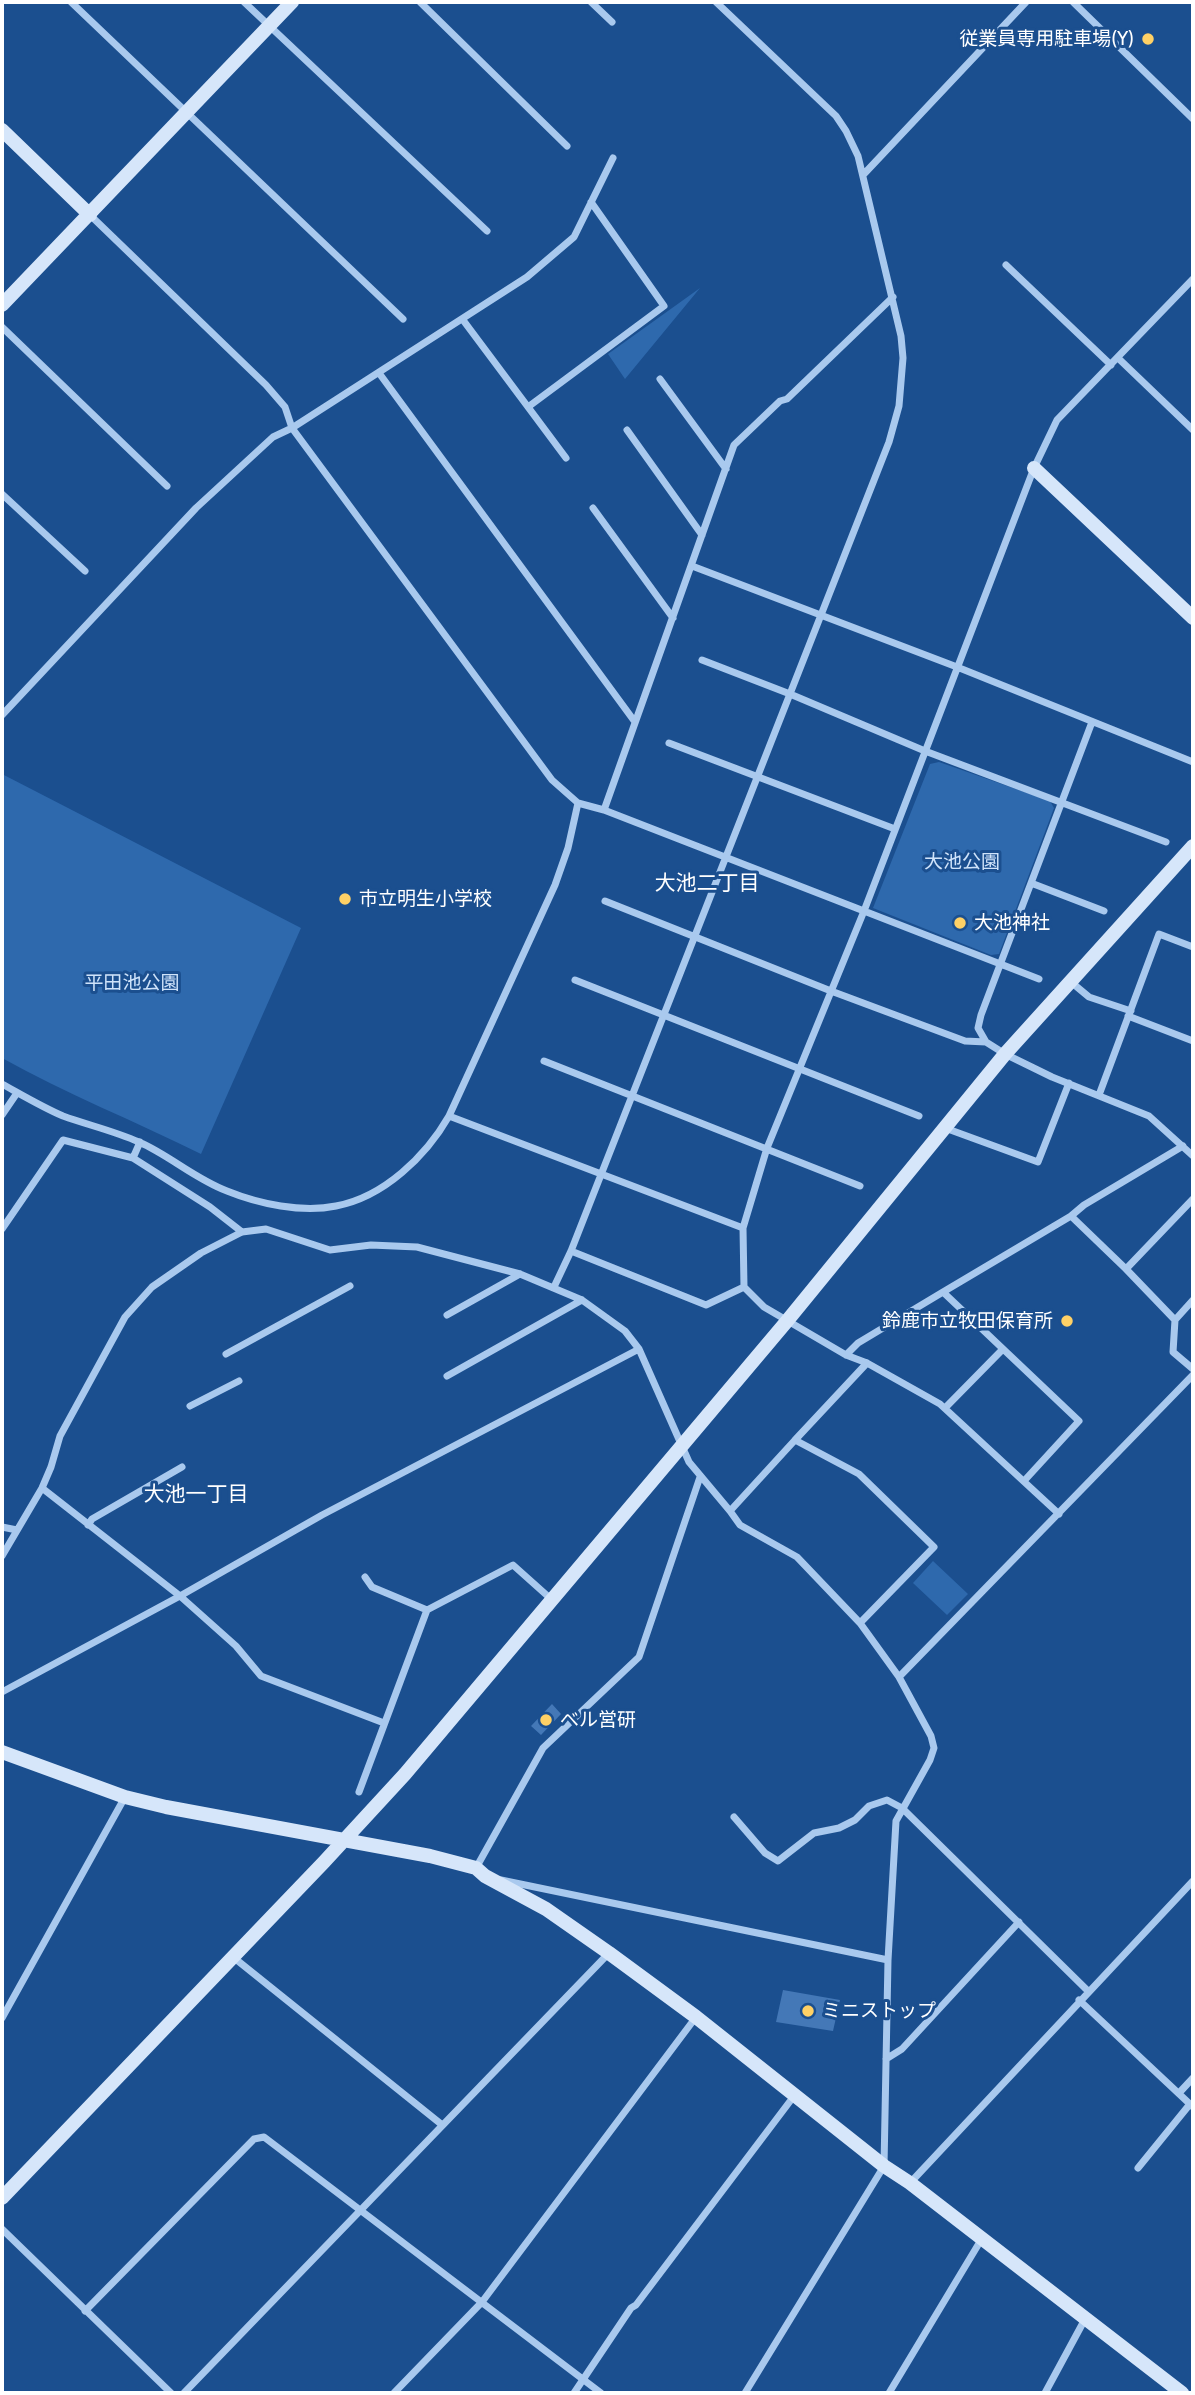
<!DOCTYPE html>
<html>
<head>
<meta charset="utf-8">
<style>
	body { margin:0 }
	#map { position:relative; width:1195px; height:2395px; overflow:hidden; background:#1b4f8f; font-family:Cabin,sans-serif }
	canvas { display:block }
	.frame { position:absolute; inset:0; border:4px solid #fff; pointer-events:none }
</style>
</head>
<body>
<div id="map">
<canvas width="1195" height="2395"></canvas>
<div class="frame"></div>
</div>
<script>
const context = document.querySelector('canvas').getContext('2d');
context.lineJoin = 'round';
function fillPath(path, color) {
  context.fillStyle = color;
  context.fill(path, 'evenodd');
}
function stroke(path, color, width, dash) {
  context.strokeStyle = color;
  context.lineWidth = width;
  context.lineCap = dash ? 'butt' : 'round';
  context.setLineDash(dash || []);
  context.stroke(path);
}
function label(font, color, halo, rows, align = 'center') {
  context.font = font + ' Cabin,"Noto Sans JP",sans-serif';
  context.lineWidth = 6;
  context.setLineDash([]);
  context.textBaseline = 'middle';
  context.strokeStyle = halo;
  context.fillStyle = color;
  for (const [text, x, y, turn = 0] of rows) {
    context.save();
    context.translate(x, y);
    context.rotate((+turn || 0) * Math.PI / 180);
    context.textAlign = isNaN(turn) ? turn : align;
    if (halo) context.strokeText(text, 0, 0);
    context.fillText(text, 0, 0);
    context.restore();
  }
}
const green = new Path2D(`
	M 700,288 L 625,379 L 608,354 Z
	M 939,762 L 1050,801 L 1054,808 L 999,954 L 991,955 L 873,908 L 930,764 Z
	M 2,774 L 301,928 L 201,1154 C 135,1121 66,1094 2,1058 Z
	M 933,1561 L 968,1594 L 947,1615 L 913,1583 Z`);
const building = new Path2D(`
	M 552,1704 L 561,1714 L 541,1735 L 531,1726 Z
	M 783,1990 L 840,2000 L 833,2031 L 776,2022 Z`);
const street = new Path2D(`
	M 71,2 L 403,319
	M 244,2 L 487,231
	M 420,2 L 567,146
	M 591,2 L 612,22
	M 1073,2 L 1193,119
	M 863,175 L 1026,2
	M 90,215 L 266,385 L 285,407 L 292,428 L 552,780 L 578,803 L 604,810 L 734,445 L 780,401 L 787,399 L 893,297
	M 1006,265 L 1111,365
	M 463,320 L 528,407 L 664,306 L 591,202
	M 2,327 L 167,486
	M 1118,358 L 1193,430
	M 379,373 L 635,722
	M 660,379 L 726,469
	M 528,407 L 566,458
	M 627,430 L 702,535
	M 2,494 L 85,571
	M 593,508 L 673,618
	M 692,566 L 957,667 L 1193,762
	M 702,660 L 790,694 L 925,751 L 1166,842
	M 2,715 L 196,508 L 273,437 L 292,428 L 527,277 L 574,237 L 613,158
	M 1092,722 L 981,1015 L 978,1028 L 986,1042 L 1005,1054 L 1052,1077 L 1149,1116 L 1193,1156
	M 669,743 L 895,829
	M 604,810 L 1039,979
	M 1031,883 L 1104,911
	M 605,901 L 831,991 L 965,1041 L 986,1042
	M 575,980 L 919,1116
	M 1071,982 L 1089,997 L 1131,1011
	M 1128,1016 L 1193,1041
	M 544,1061 L 860,1186
	M 2,1084 C 22,1095 42,1107 63,1116 C 88,1125 114,1131 139,1142 C 169,1155 195,1179 227,1191 C 259,1204 302,1213 336,1206 C 384,1197 426,1156 449,1116 L 555,885 L 568,848 L 578,803
	M 1099,1095 L 1159,934 L 1193,947
	M 2,1115 L 17,1093
	M 449,1116 L 743,1228
	M 945,1128 L 1038,1162 L 1069,1083
	M 140,1142 L 133,1158 L 210,1207 L 242,1232
	M 2,1229 L 63,1140 L 133,1158
	M 571,1251 L 706,1305 L 744,1287
	M 1126,1269 L 1071,1216 L 1084,1205 L 1183,1146
	M 554,1287 L 571,1251 L 889,442 L 899,406 L 903,358 L 901,336 L 858,156 L 846,131 L 836,116 L 716,2
	M 1193,1300 L 1175,1320 L 1173,1352 L 1193,1369
	M 447,1315 L 520,1274
	M 1175,1320 L 1126,1269 L 1193,1199
	M 226,1354 L 350,1286
	M 846,1355 L 858,1343 L 943,1292
	M 867,1363 L 795,1440 L 859,1474 L 934,1547 L 860,1623 L 899,1677
	M 447,1376 L 582,1300
	M 190,1406 L 239,1381
	M 945,1408 L 1002,1350
	M 1024,1481 L 1079,1421 L 943,1292 L 1071,1216
	M 42,1488 L 180,1596 L 236,1646 L 261,1676 L 384,1723
	M 730,1511 L 740,1525 L 797,1557 L 860,1623
	M 1059,1514 L 940,1404 L 867,1363 L 846,1355 L 764,1307 L 744,1287 L 743,1228 L 767,1148 L 864,911 L 1034,468 L 1057,420 L 1193,279
	M 88,1525 L 92,1519 L 182,1467
	M 2,1527 L 17,1530
	M 2,1556 L 42,1488 L 51,1467 L 60,1436 L 125,1317 L 152,1287 L 201,1253 L 242,1232 L 266,1229 L 330,1250 L 371,1245 L 417,1247 L 520,1274 L 582,1300 L 625,1331 L 639,1349 L 689,1462 L 730,1511 L 795,1440
	M 365,1577 L 372,1587 L 427,1610 L 513,1565 L 551,1599
	M 2,1692 L 180,1596 L 322,1515 L 639,1349
	M 359,1792 L 427,1610
	M 734,1817 L 765,1853 L 778,1861 L 814,1833 L 839,1828 L 855,1820 L 869,1806 L 887,1800 L 902,1808 L 1088,1991
	M 476,1868 L 543,1748 L 639,1657 L 700,1477
	M 501,1880 L 888,1960
	M 233,1957 L 441,2124
	M 1079,2000 L 1193,2107
	M 2,2018 L 125,1797
	M 886,2059 L 902,2049 L 1019,1922
	M 1179,2093 L 1193,2078
	M 1138,2168 L 1190,2104
	M 910,2183 L 1193,1881
	M 2,2229 L 171,2393
	M 85,2311 L 254,2139 L 264,2137 L 601,2393
	M 184,2393 L 609,1953
	M 394,2393 L 482,2302 L 696,2017
	M 574,2393 L 631,2308 L 636,2305 L 794,2096
	M 745,2393 L 884,2166 L 888,1960 L 896,1821 L 930,1760 L 934,1748 L 931,1736 L 899,1677 L 1193,1375
	M 889,2393 L 981,2240
	M 1045,2393 L 1085,2319`);
const secondary = new Path2D(`
	M 2,130 L 90,215
	M 2,305 L 292,2
	M 1034,468 L 1193,618
	M 2,1752 L 125,1797 L 166,1807 L 430,1856 L 476,1868 L 485,1876 L 546,1909 L 609,1953 L 696,2017 L 884,2166 L 910,2183 L 1182,2393
	M 2,2198 L 324,1862 L 405,1774 L 787,1321 L 1005,1054 L 1193,846`);
const markers = [
	[1148,39,7,"#ffd166"],
	[345,899,7,"#ffd166"],
	[960,923,7,"#ffd166"],
	[1067,1321,7,"#ffd166"],
	[546,1720,7,"#ffd166"],
	[808,2011,7,"#ffd166"]
];
const poiNames = [
	["従業員専用駐車場(Y)",1134,39,"right"],
	["市立明生小学校",359,899],
	["大池神社",974,923],
	["鈴鹿市立牧田保育所",1053,1321,"right"],
	["べル営研",560,1720],
	["ミニストップ",822,2011]
];
const parkNames = [
	["大池公園",962,862],
	["平田池公園",132,983]
];
const neighbourhoodNames = [
	["大池二丁目",707,884],
	["大池一丁目",196,1495]
];
fillPath(green, '#2e69ad');
fillPath(building, '#4478b7');
stroke(street, '#a9c9ee', 7);
stroke(secondary, '#d6e6fa', 14);
for (const [x, y, r, color] of markers) {
  const dot = new Path2D();
  dot.arc(x, y, r, 0, 2 * Math.PI);
  context.fillStyle = color;
  context.fill(dot);
  stroke(dot, '#1b4f8f', 2.5);
}
label('19px', '#fff', '#1b4f8f', poiNames, 'left');
label('19px', '#cfe3fa', '#1b4f8f', parkNames);
label('21px', '#fff', '#1b4f8f', neighbourhoodNames);
</script>
</body>
</html>
